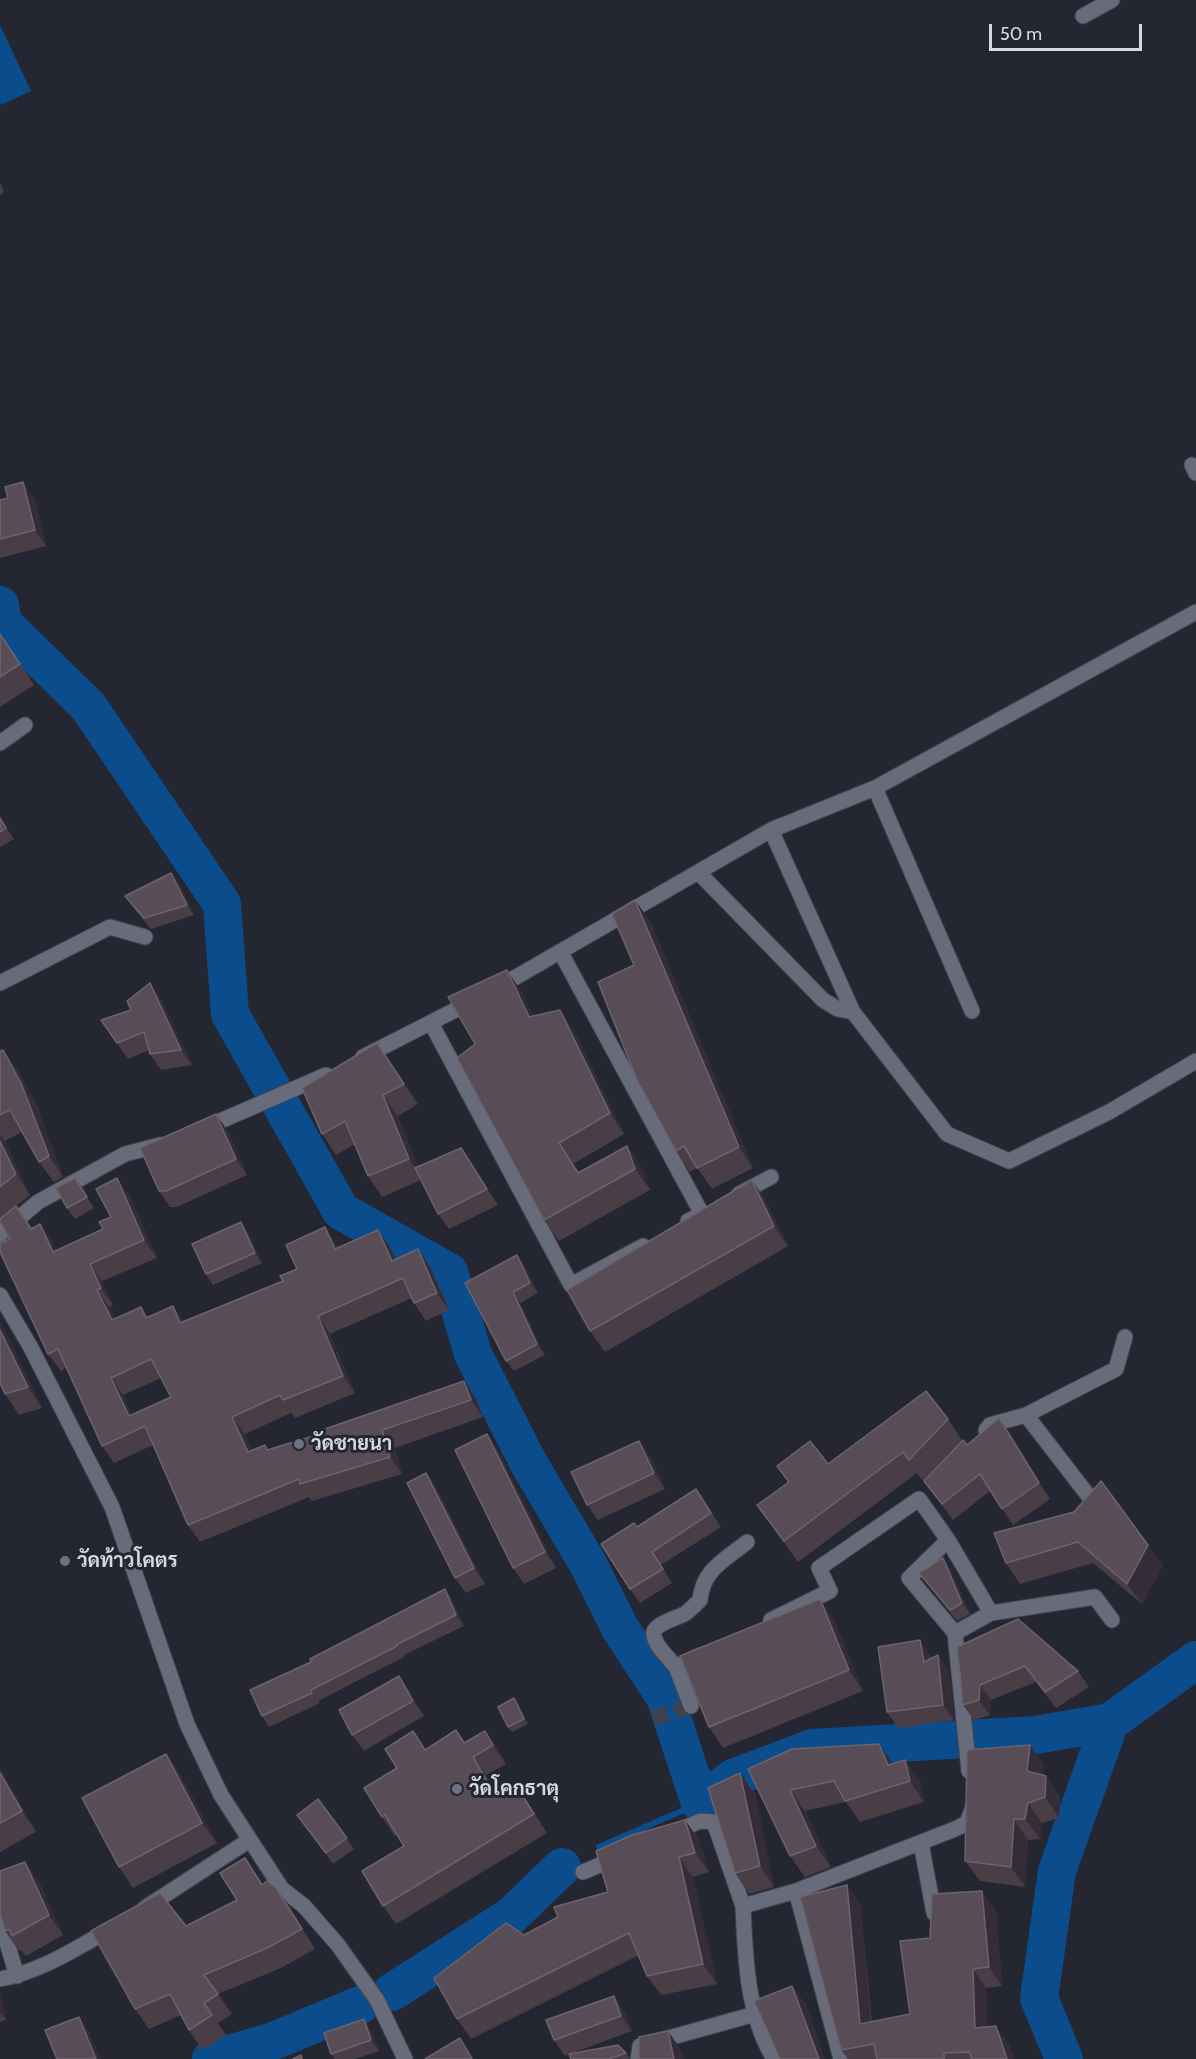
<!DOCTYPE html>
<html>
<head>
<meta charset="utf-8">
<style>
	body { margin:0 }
	#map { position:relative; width:1196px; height:2059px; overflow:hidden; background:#242632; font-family:Cabin,sans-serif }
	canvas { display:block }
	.scale { position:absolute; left:989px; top:24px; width:153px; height:27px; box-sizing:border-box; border:3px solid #d6d8e1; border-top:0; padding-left:8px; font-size:18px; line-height:21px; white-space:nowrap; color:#d6d8e1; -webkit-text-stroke:4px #242632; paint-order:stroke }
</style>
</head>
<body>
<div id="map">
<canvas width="1196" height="2059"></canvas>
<div class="scale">50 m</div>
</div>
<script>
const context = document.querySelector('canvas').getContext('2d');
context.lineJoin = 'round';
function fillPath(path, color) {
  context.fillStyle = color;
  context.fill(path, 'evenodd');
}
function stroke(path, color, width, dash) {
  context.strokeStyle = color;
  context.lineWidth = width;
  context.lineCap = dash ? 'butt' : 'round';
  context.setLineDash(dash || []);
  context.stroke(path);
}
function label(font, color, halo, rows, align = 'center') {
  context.font = font + ' Cabin,Sarabun,sans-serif';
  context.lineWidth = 6;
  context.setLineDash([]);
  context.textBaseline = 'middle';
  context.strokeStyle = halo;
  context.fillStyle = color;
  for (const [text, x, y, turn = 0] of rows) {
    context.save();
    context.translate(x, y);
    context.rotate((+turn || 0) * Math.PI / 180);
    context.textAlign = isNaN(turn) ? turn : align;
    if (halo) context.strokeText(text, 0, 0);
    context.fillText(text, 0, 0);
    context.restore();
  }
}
const water = new Path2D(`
	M 0,25 L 31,91 L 1,105 L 0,103 Z`);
const stream = new Path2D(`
	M 599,1847 L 700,1803`);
const river = new Path2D(`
	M 0,605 L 3,623 L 88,706 L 222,904 L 230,1014 L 341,1211 L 449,1272 L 473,1354 L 528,1462 L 588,1564 L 620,1628 L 665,1697 L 700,1803 L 733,1778 L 812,1748 L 1036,1735 L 1110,1722 L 1196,1660
	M 392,1992 L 511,1916 L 562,1867
	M 211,2059 L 271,2042 L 360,2005
	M 1064,2059 L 1039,1998 L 1057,1871 L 1110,1722`);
const minorTunnel = new Path2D(`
	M 653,1718 L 691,1706`);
const minor = new Path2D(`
	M 1083,16 L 1112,0
	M 1192,465 L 1196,473
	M 0,743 L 25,725
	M 875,788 L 972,1011
	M 771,830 L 853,1012 L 947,1134 L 1009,1161 L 1109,1112 L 1196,1061
	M 699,873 L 823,1000 L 838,1009 L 853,1012
	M 561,953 L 702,1214 L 688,1221
	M 0,983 L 110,927 L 145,937
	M 497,988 L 771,830 L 875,788 L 1196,612
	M 431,1023 L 571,1285 L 643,1246
	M 363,1057 L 473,1001
	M 202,1129 L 326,1075
	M 739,1194 L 771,1177
	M 0,1234 L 38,1202 L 125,1154 L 160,1145
	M 0,1295 L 30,1346 L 112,1507 L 187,1724 L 221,1795 L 282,1889 L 304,1906 L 338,1945 L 377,2000 L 405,2059
	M 1026,1415 L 1094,1503
	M 986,1430 L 990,1425 L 1026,1415 L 1116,1369 L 1125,1337
	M 991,1613 L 1095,1597 L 1112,1620
	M 771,1620 L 830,1591 L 819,1568 L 919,1499 L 948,1540 L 909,1578 L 955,1633 L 991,1613 L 948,1540
	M 955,1633 L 969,1771
	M 676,1667 C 669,1658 656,1647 654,1636 C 650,1624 679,1618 686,1613 C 691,1609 696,1604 700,1600 C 703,1569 725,1560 747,1542
	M 691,1706 L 676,1667 L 701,1655
	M 671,1834 L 700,1821 L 714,1822 L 743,1906
	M 921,1843 L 934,1913
	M 583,1872 L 619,1857
	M 796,1891 L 841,2059
	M 145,1908 L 248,1841
	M 0,1920 L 17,1976
	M 0,1979 C 40,1972 77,1948 112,1928
	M 638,2059 L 640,2046 L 755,2014
	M 774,2059 C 747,2015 745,1956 743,1906 L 796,1891 L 955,1829 L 967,1823 L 973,1807`);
const wall = new Path2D(`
	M 0,182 L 4,192 L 0,195 Z
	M 34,498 L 46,546 L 0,558 L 0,500 Z
	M 0,633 L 34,685 L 0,707 Z
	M 0,818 L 14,839 L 0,847 Z
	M 171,873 L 179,883 L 194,915 L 151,929 L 132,906 L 125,896 Z
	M 635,900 L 650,921 L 753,1168 L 712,1189 L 697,1168 L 690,1172 L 676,1151 L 634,965 Z
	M 521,991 L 533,1016 L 574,1031 L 624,1134 L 573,1164 L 579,1172 L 627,1146 L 641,1167 L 650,1190 L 559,1241 L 544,1220 L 475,1044 Z
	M 161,999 L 192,1065 L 161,1070 L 150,1054 L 149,1050 L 128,1059 L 101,1020 Z
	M 377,1043 L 418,1104 L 398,1116 L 418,1167 L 461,1148 L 498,1205 L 449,1229 L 438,1214 L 421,1180 L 382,1197 L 368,1176 L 355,1144 L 336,1155 L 322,1134 Z
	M 3,1050 L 18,1071 L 36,1103 L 63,1177 L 54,1182 L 39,1162 L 22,1132 L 5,1141 L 30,1195 L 16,1206 L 32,1228 L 40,1224 L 52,1242 L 56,1251 L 103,1229 L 111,1217 L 117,1178 L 130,1196 L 157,1258 L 102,1281 L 113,1305 L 109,1307 L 115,1319 L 141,1307 L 148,1317 L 173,1306 L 183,1321 L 283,1281 L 297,1269 L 337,1245 L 339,1248 L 390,1247 L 395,1259 L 418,1249 L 430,1267 L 449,1310 L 426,1321 L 414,1303 L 412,1298 L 330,1334 L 355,1393 L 295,1418 L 291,1413 L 245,1434 L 252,1450 L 268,1450 L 476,1398 L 483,1417 L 395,1448 L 402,1474 L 312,1501 L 309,1497 L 200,1542 L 188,1525 L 153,1445 L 114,1463 L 102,1446 L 66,1368 L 61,1371 L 48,1354 L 10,1239 L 0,1222 L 0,1051 ZM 161,1378 L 171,1397 L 132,1415 L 123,1395 Z
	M 227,1130 L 247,1175 L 177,1207 L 170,1207 L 159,1191 Z
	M 75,1178 L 94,1208 L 75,1219 L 67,1208 Z
	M 752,1180 L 766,1201 L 788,1246 L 605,1352 L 590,1331 Z
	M 248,1233 L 262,1263 L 213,1285 L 206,1274 Z
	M 517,1255 L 524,1265 L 538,1293 L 520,1303 L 545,1355 L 514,1371 L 506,1361 Z
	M 0,1321 L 42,1408 L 19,1415 L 5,1394 Z
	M 999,1418 L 1010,1433 L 1050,1499 L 1013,1525 L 990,1491 L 953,1520 L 924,1481 Z
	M 948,1419 L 962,1440 L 923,1481 L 917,1473 L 798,1562 L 757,1505 L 788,1482 L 777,1466 L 828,1464 Z
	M 498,1450 L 556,1568 L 524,1584 L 513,1568 Z
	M 650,1456 L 665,1489 L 598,1520 L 587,1505 Z
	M 426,1473 L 437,1489 L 485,1584 L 466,1593 L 455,1578 Z
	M 696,1489 L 721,1527 L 661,1565 L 672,1583 L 640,1603 L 630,1589 L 637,1527 Z
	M 994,1533 L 1148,1545 L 1163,1565 L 1142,1604 L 1093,1563 L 1020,1584 L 1006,1563 Z
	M 950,1568 L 970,1614 L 957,1621 L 919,1573 Z
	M 445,1589 L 452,1600 L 464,1626 L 404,1655 L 404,1657 L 318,1701 L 320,1703 L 269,1727 L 262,1716 L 311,1662 Z
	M 820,1599 L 834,1620 L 863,1691 L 723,1748 L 709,1727 Z
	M 957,1647 L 1078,1671 L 1089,1687 L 1056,1708 L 1036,1682 L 991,1700 L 990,1715 L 974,1720 L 963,1705 Z
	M 938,1655 L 949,1671 L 954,1720 L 898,1728 L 887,1712 L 931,1656 L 931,1658 Z
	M 399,1676 L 410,1692 L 424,1716 L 364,1751 L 352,1735 Z
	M 514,1698 L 518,1704 L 528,1724 L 512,1732 L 508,1727 Z
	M 456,1730 L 465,1742 L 485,1731 L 498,1749 L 506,1764 L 486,1775 L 499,1797 L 517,1787 L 530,1805 L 547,1833 L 396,1924 L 383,1906 L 404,1846 L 397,1834 L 395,1836 L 382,1817 L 397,1768 Z
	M 1030,1745 L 1044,1766 L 1043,1775 L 1046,1776 L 1060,1797 L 1059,1818 L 1042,1823 L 1040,1839 L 1028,1840 L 1025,1887 L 980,1881 L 965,1861 Z
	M 166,1754 L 180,1774 L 217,1843 L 133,1888 L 119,1867 Z
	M 0,1768 L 36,1832 L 0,1852 Z
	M 748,1769 L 920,1780 L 924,1802 L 860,1822 L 846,1802 L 805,1811 L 831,1867 L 805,1877 L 790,1856 Z
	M 740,1773 L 755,1794 L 774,1887 L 749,1894 L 735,1873 Z
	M 318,1799 L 354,1849 L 333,1864 L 297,1815 Z
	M 685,1820 L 699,1840 L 709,1872 L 693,1877 L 717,1984 L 661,1995 L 647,1976 L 639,1955 L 471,2039 L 457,2019 L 524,1935 L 608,1892 Z
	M 25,1862 L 39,1882 L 63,1935 L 26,1956 L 21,1950 L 19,1951 L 5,1931 Z
	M 259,1878 L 263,1884 L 276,1888 L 290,1907 L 315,1949 L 281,1968 L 218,1994 L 232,2014 L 218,2023 L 226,2035 L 202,2050 L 189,2030 L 181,2015 L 149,2029 L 135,2009 L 186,1926 L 237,1900 Z
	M 847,1885 L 860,1903 L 872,2022 L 910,2014 L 930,1938 L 996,1910 L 1002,1986 L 986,1988 L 987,2027 L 1009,2045 L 1014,2059 L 848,2059 L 841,2050 Z
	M 0,1992 L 6,2020 L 0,2022 Z
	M 625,2012 L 632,2031 L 570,2054 L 626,2053 L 630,2059 L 571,2059 L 569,2054 L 565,2056 L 554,2040 Z
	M 371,2030 L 379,2051 L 355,2059 L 335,2059 L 331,2054 Z`);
const shadedWall = new Path2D(`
	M 23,482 L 34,498 L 46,546 L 35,530 Z
	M 171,873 L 179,883 L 194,915 L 187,905 Z
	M 635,900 L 650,921 L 753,1168 L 739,1147 Z
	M 507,970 L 521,991 L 544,1038 L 529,1017 Z
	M 150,983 L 161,999 L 192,1065 L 181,1050 Z
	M 560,1010 L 574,1031 L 624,1134 L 610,1113 Z
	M 377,1043 L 391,1063 L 418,1104 L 404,1084 Z
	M 3,1050 L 18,1071 L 36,1103 L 63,1177 L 49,1156 Z
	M 383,1095 L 398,1116 L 423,1179 L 409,1159 Z
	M 216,1114 L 227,1130 L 247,1175 L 236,1159 Z
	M 0,1134 L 5,1141 L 30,1195 L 16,1174 L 0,1141 Z
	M 627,1146 L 641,1167 L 650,1190 L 635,1169 Z
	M 461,1148 L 472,1163 L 498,1205 L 487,1189 Z
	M 75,1178 L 83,1188 L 94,1208 L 87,1197 Z
	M 117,1178 L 130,1196 L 157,1258 L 144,1240 Z
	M 752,1180 L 766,1201 L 788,1246 L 774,1226 Z
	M 241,1222 L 248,1233 L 262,1263 L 255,1253 Z
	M 40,1224 L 52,1242 L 65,1270 L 53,1252 Z
	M 325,1227 L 337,1245 L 347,1267 L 335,1249 Z
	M 378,1230 L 390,1247 L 404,1278 L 392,1261 Z
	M 418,1249 L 430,1267 L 449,1310 L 437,1293 Z
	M 517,1255 L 524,1265 L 538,1293 L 530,1283 Z
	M 90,1264 L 102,1281 L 113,1305 L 101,1288 Z
	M 97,1290 L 109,1307 L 124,1338 L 112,1320 Z
	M 513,1292 L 520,1303 L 545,1355 L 537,1344 Z
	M 173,1306 L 185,1324 L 180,1323 Z
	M 318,1316 L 330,1334 L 355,1393 L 343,1376 Z
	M 0,1321 L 42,1408 L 28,1387 L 0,1330 Z
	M 111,1378 L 123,1395 L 139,1429 L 129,1416 Z
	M 464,1381 L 476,1398 L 483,1417 L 471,1400 Z
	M 232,1417 L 245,1434 L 260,1469 L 248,1452 Z
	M 999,1418 L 1010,1433 L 1050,1499 L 1039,1483 Z
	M 382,1430 L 395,1448 L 402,1474 L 390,1457 Z
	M 487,1434 L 498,1450 L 556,1568 L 545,1552 Z
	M 639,1441 L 650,1456 L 665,1489 L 654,1473 Z
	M 426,1473 L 437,1489 L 485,1584 L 474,1568 Z
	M 1148,1545 L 1163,1565 L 1142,1604 L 1127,1584 Z
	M 943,1558 L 950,1568 L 970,1614 L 962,1603 Z
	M 445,1589 L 452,1600 L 464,1626 L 456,1615 Z
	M 820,1599 L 834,1620 L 863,1691 L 849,1670 Z
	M 920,1640 L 931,1656 L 935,1677 L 924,1662 Z
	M 938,1655 L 949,1671 L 954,1720 L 943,1705 Z
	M 399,1676 L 410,1692 L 424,1716 L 413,1701 Z
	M 980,1685 L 991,1700 L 990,1715 L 979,1700 Z
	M 514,1698 L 518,1704 L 528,1724 L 524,1719 Z
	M 485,1731 L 498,1749 L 506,1764 L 493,1745 Z
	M 879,1744 L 894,1765 L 902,1785 L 888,1765 Z
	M 1030,1745 L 1044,1766 L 1041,1792 L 1027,1771 Z
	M 166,1754 L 180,1774 L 217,1843 L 202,1823 Z
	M 473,1757 L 486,1775 L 511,1817 L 497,1798 Z
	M 905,1760 L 920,1780 L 924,1802 L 910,1781 Z
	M 0,1768 L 36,1832 L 22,1811 L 0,1773 Z
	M 740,1773 L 755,1794 L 774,1887 L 760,1866 Z
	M 1046,1776 L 1060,1797 L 1059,1818 L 1045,1797 Z
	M 517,1787 L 530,1805 L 547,1833 L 534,1814 Z
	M 790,1790 L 805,1811 L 831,1867 L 816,1846 Z
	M 1028,1803 L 1042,1823 L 1040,1839 L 1025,1819 Z
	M 1014,1819 L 1028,1840 L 1025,1887 L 1011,1867 Z
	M 685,1820 L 699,1840 L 709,1872 L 695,1853 Z
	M 679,1857 L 693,1877 L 717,1984 L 703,1964 Z
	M 245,1858 L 259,1878 L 275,1904 L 262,1885 Z
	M 25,1862 L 39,1882 L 63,1935 L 49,1915 Z
	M 847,1885 L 860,1903 L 873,2043 L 860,2024 Z
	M 276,1888 L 290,1907 L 315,1949 L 302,1929 Z
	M 982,1891 L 996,1910 L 1002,1986 L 989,1967 Z
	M 973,1969 L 986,1988 L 988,2047 L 975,2028 Z
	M 792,1986 L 806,2004 L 825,2059 L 819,2059 Z
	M 0,1992 L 6,2020 L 0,2012 Z
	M 614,1996 L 625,2012 L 632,2031 L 621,2016 Z
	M 79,2017 L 90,2033 L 101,2059 L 96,2059 Z
	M 364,2019 L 371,2030 L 379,2051 L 371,2040 Z
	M 996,2026 L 1009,2045 L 1014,2059 L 1007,2059 Z
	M 668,2031 L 682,2051 L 684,2059 L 674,2059 Z
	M 460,2038 L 474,2058 L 475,2059 L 472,2059 Z`);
const building = new Path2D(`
	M 23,482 L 35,530 L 0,539 L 0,500 L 8,498 L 5,487 Z
	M 0,634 L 20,664 L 0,677 Z
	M 0,818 L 6,828 L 0,832 Z
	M 171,873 L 187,905 L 144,918 L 125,896 Z
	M 635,900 L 739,1147 L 697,1168 L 684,1146 L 676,1151 L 637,1080 L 598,982 L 634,965 L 612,914 Z
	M 507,970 L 529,1017 L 560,1010 L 610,1113 L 559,1143 L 578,1173 L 627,1146 L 635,1169 L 544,1220 L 457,1058 L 475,1044 L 448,997 Z
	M 150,983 L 181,1050 L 150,1054 L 144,1032 L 117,1043 L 101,1020 L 131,1010 L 127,1001 Z
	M 377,1043 L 404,1084 L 383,1095 L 409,1159 L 368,1176 L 345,1121 L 322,1134 L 302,1088 Z
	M 3,1050 L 21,1083 L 49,1156 L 39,1162 L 10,1110 L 0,1115 L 0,1051 Z
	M 216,1114 L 236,1159 L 166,1191 L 159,1191 L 140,1148 Z
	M 0,1141 L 16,1174 L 0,1187 Z
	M 461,1148 L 487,1189 L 438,1214 L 415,1168 Z
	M 75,1178 L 87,1197 L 67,1208 L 56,1188 Z
	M 117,1178 L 144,1240 L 90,1264 L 101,1288 L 97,1290 L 112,1320 L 141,1307 L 146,1318 L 173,1306 L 180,1323 L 283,1281 L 280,1276 L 297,1269 L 286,1245 L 325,1227 L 335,1249 L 378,1230 L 392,1261 L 418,1249 L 437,1293 L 414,1303 L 403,1278 L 318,1316 L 343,1376 L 283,1400 L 280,1395 L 232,1417 L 248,1452 L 265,1445 L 267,1450 L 323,1433 L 322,1430 L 464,1381 L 471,1400 L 382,1430 L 390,1457 L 300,1484 L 299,1479 L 188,1525 L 145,1426 L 102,1446 L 58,1349 L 48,1354 L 0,1252 L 0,1243 L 10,1239 L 0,1222 L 0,1219 L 16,1206 L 31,1229 L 40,1224 L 53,1252 L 103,1229 L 99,1222 L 111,1217 L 96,1189 ZM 151,1359 L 171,1397 L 129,1416 L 111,1378 Z
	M 752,1180 L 774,1226 L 590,1331 L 567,1290 Z
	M 241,1222 L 255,1253 L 206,1274 L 192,1244 Z
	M 517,1255 L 530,1283 L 513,1292 L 537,1344 L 506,1361 L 465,1283 Z
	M 0,1330 L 28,1387 L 5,1394 L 0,1383 Z
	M 926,1391 L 948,1419 L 909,1460 L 903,1452 L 784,1541 L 757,1505 L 789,1482 L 777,1466 L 810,1441 L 828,1464 Z
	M 999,1418 L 1039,1483 L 1002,1509 L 980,1474 L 942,1504 L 924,1481 L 963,1440 L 967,1445 Z
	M 487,1434 L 545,1552 L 513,1568 L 455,1450 Z
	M 639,1441 L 654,1473 L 587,1505 L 571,1472 Z
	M 426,1473 L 474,1568 L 455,1578 L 407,1483 Z
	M 1101,1481 L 1148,1545 L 1127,1584 L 1078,1542 L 1006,1563 L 994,1533 L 1074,1512 Z
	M 696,1489 L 711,1513 L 652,1552 L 663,1569 L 630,1589 L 601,1544 L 634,1523 L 637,1527 Z
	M 943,1558 L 962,1603 L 950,1610 L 919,1573 Z
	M 445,1589 L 456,1615 L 396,1645 L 397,1646 L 311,1690 L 312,1693 L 262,1716 L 250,1690 L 311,1662 L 310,1659 Z
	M 820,1599 L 849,1670 L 709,1727 L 680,1656 Z
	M 1018,1619 L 1078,1671 L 1045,1692 L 1025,1666 L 980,1685 L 979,1700 L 963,1705 L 957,1647 Z
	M 920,1640 L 924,1662 L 938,1655 L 943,1705 L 887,1712 L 878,1647 Z
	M 399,1676 L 413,1701 L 352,1735 L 339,1710 Z
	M 514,1698 L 524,1719 L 508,1727 L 498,1707 Z
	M 456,1730 L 464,1743 L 485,1731 L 493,1745 L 473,1757 L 497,1798 L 517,1787 L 534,1814 L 383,1906 L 362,1871 L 404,1846 L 385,1815 L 382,1817 L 364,1788 L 397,1768 L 385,1749 L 413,1731 L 425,1750 Z
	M 879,1744 L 888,1765 L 905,1760 L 910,1781 L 845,1801 L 834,1781 L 790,1790 L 816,1846 L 790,1856 L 748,1769 L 792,1749 Z
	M 1030,1745 L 1027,1771 L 1046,1776 L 1045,1797 L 1028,1803 L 1025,1819 L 1014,1819 L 1011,1867 L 965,1861 L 967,1750 Z
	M 166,1754 L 202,1823 L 119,1867 L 82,1798 Z
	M 0,1773 L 22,1811 L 0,1823 Z
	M 740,1773 L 760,1866 L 735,1873 L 708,1788 Z
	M 318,1799 L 347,1838 L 326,1853 L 297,1815 Z
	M 685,1820 L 695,1853 L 679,1857 L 703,1964 L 647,1976 L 629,1933 L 457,2019 L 434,1978 L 506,1923 L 524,1935 L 558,1917 L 554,1907 L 608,1892 L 596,1851 L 632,1835 Z
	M 245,1858 L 262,1885 L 267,1881 L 276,1888 L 302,1929 L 267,1948 L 204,1975 L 218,1994 L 204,2003 L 212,2015 L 189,2030 L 170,1994 L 135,2009 L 91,1931 L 160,1893 L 186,1926 L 237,1900 L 220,1873 Z
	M 25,1862 L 49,1915 L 12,1936 L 9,1929 L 5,1931 L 0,1913 L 0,1871 Z
	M 847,1885 L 860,2024 L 910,2014 L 900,1941 L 930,1938 L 932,1894 L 982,1891 L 989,1967 L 973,1969 L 975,2028 L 996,2026 L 1007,2059 L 972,2059 L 969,2052 L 944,2053 L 944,2059 L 877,2059 L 874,2044 L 841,2050 L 800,1897 Z
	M 792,1986 L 819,2059 L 780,2059 L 754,2001 Z
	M 614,1996 L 621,2016 L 554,2040 L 546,2020 Z
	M 79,2017 L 96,2059 L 57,2059 L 45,2030 Z
	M 364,2019 L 371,2040 L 331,2054 L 324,2033 Z
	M 668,2031 L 674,2059 L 639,2059 L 639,2037 Z
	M 460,2038 L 472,2059 L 425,2059 Z
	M 618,2045 L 626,2053 L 609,2059 L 571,2059 L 569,2054 Z
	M 301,2055 L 302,2059 L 293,2059 Z`);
const markers = [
	[299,1444,6,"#6b7280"],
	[65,1561,6,"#6b7280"],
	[457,1789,6,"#6b7280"]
];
const poiNames = [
	["วัดชายนา",311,1444],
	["วัดท้าวโคตร",77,1561],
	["วัดโคกธาตุ",469,1789]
];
fillPath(water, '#0b4d8c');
stroke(stream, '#0b4d8c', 6);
stroke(river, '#0b4d8c', 38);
stroke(minorTunnel, '#3f414c', 15, [15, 8]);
stroke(minor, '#41434e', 17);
stroke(minor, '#686b79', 15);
fillPath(wall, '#493d46');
fillPath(shadedWall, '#342d37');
fillPath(building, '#584d56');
stroke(building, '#6c636c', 1.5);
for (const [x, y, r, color] of markers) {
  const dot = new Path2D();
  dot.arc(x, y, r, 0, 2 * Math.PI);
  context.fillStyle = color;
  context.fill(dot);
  stroke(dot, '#242632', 2);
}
label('bold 20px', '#d6d8e1', '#242632', poiNames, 'left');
</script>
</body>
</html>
